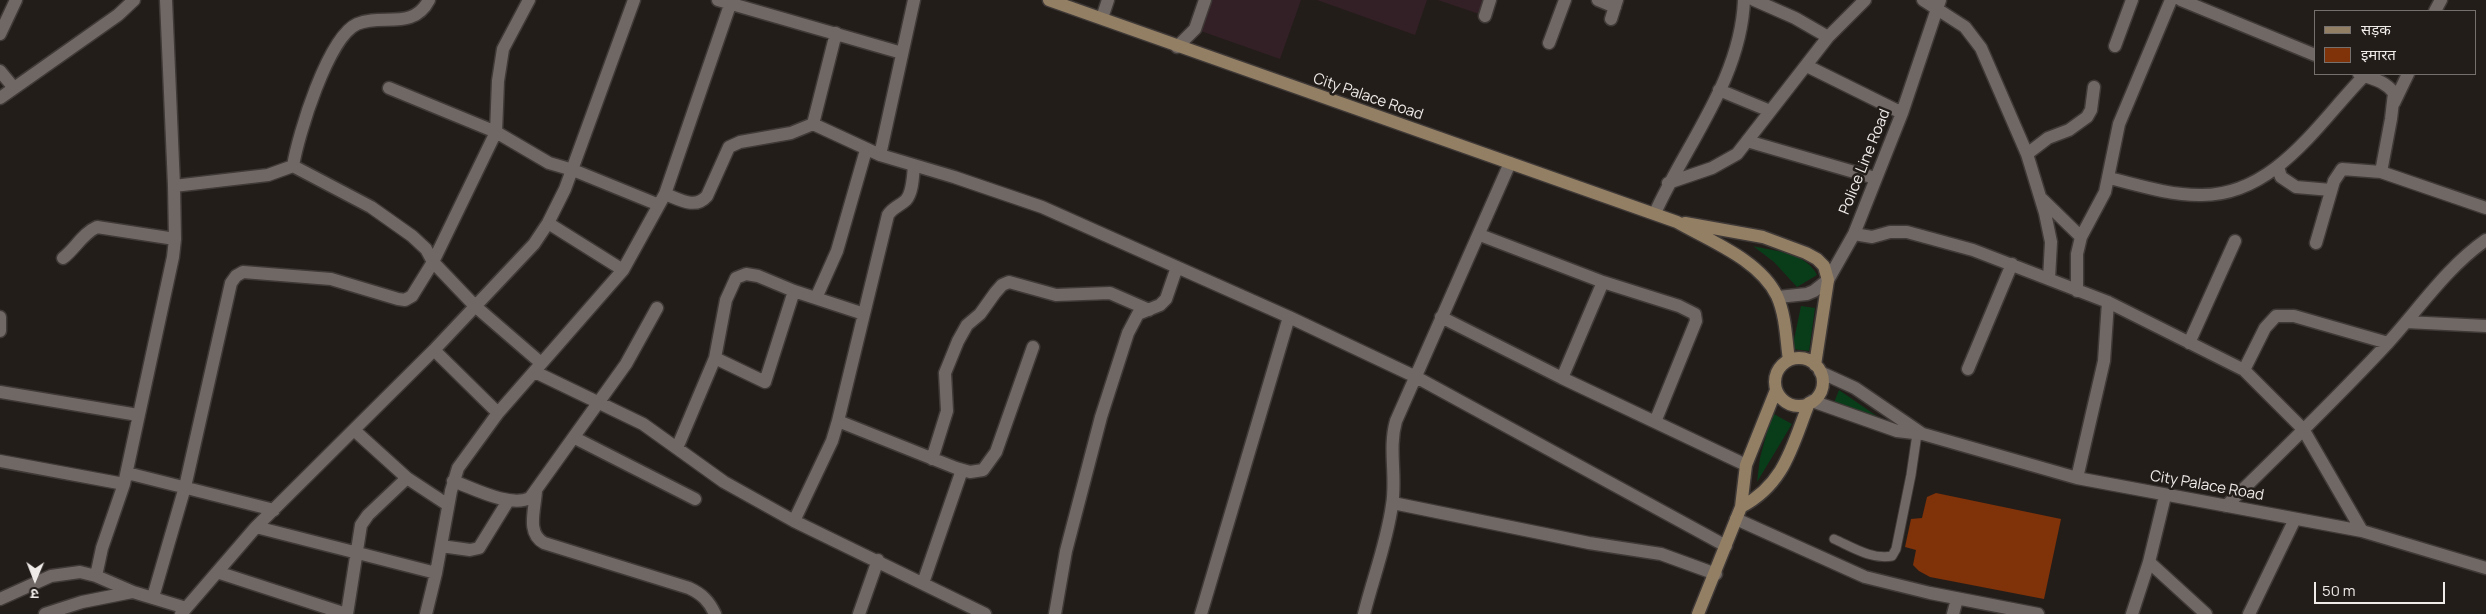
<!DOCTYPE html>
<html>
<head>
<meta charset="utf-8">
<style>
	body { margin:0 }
	#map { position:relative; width:2486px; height:614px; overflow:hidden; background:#231d1a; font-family:Manrope,"Noto Sans Devanagari",sans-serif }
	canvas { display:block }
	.legend { position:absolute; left:2314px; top:10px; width:162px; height:65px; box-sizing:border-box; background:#231d1a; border:1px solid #756f6d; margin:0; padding:6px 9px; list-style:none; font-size:15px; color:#efebe9 }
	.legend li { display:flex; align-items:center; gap:10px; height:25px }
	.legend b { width:25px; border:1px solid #756f6d }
	.north { position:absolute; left:10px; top:554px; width:50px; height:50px; -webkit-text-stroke:4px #231d1a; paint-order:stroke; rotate:181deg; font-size:14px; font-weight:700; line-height:20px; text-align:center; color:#efebe9 }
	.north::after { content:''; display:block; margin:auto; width:18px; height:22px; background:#efebe9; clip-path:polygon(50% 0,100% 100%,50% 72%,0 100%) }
	.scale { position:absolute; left:2314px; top:582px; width:131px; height:22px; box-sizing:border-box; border:2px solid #efebe9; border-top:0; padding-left:6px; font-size:15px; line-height:18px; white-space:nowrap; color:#efebe9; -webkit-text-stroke:4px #231d1a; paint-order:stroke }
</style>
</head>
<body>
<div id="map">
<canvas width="2486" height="614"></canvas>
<ul class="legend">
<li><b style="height:6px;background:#937f64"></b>सड़क</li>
<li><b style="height:14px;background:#803208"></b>इमारत</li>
</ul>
<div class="north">उ</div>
<div class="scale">50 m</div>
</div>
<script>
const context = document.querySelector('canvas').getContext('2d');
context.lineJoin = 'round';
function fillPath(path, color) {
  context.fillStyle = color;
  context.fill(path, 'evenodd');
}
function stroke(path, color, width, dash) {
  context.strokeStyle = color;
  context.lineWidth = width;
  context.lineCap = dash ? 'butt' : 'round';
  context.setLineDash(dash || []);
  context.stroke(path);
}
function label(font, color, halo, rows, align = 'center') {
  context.font = font + ' Manrope,sans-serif';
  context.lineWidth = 5;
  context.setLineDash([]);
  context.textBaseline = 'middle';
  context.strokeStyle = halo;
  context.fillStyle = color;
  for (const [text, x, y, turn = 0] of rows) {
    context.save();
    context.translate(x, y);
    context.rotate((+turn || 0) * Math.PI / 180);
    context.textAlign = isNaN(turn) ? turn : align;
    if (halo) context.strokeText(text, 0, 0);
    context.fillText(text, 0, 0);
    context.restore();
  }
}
const education = new Path2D(`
	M 1205,0 L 1301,0 L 1280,59 L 1195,29 Z
	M 1317,0 L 1427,0 L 1415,35 Z
	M 1438,0 L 1490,0 L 1485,16 Z`);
const green = new Path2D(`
	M 1753,246 C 1774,251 1807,253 1817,275 L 1797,287 L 1774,262 Z
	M 1801,306 L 1815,308 L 1809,351 L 1792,349 Z
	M 1839,390 L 1881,419 L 1833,405 Z
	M 1772,413 L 1792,424 L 1757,482 L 1760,458 Z`);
const building = new Path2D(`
	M 1936,493 L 2061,519 L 2044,599 L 1930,577 L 1919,571 L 1913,565 L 1916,550 L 1905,547 L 1911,519 L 1922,518 L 1927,497 Z`);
const lane = new Path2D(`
	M 1834,539 C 1852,547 1872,560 1892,556 L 1896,549 L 1911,475 L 1917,434`);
const street = new Path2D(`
	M 718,0 L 902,53
	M 914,0 L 880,155 L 954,177 L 1042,207 L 1289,317 L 1416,377 L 1726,546
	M 1598,0 L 1615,7
	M 1754,0 L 1795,18 L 1828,37
	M 1923,0 L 1965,27 L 1981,48 L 2027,154 L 2045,213 L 2051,242 L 2049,279
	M 2181,0 L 2315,55
	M 2435,11 L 2441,0
	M 1485,16 L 1490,0
	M 1102,18 L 1108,0
	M 1611,19 L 1617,0
	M 0,34 L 16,0
	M 1549,43 L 1565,0
	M 2115,46 L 2132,0
	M 1177,47 L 1195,29 L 1205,0
	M 1807,66 L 1902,113
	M 0,71 L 14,88
	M 2359,74 C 2372,79 2384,80 2394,93 L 2391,119 L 2381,172
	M 389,88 L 496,132 L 549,163 L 573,170 L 659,205
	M 1719,90 L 1770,111
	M 0,98 L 118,15 L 134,0
	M 2394,103 L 2408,74
	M 813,124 L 836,33
	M 1747,141 L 1875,178
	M 2027,154 L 2048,138 L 2069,130 L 2087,117 L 2091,110 L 2094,87
	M 293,166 L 371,207 L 412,236 L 426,249 L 433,262 L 475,306 L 541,363
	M 2278,167 L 2281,177 L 2296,187 L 2331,190
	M 2109,178 C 2138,185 2169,195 2199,195 C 2274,197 2318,123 2364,76
	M 1668,183 L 1712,168 L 1737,154 L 1828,37 L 1865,0
	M 174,186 L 268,175 L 293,166 C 298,135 328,37 357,24 C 382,13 413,31 429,0
	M 665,194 C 679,199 695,210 707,196 L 729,147 L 740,142 L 791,133 L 813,124 L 880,155
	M 2041,198 L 2081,237
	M 1655,213 C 1686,144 1741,79 1744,0
	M 548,223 L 623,270
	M 1854,234 L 1872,237 L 1890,232 L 1907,232 L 1973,250 L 2108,302 L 2244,370 L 2303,429 L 2362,531
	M 1480,235 L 1603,282 L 1679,306 L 1695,314 L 1696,321 L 1655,422
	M 2316,243 L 2334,181 L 2342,169 L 2381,172 L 2486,208
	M 63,258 C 75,249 83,233 97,227 L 175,239
	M 2077,291 L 2077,254 L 2081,237 L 2105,192 L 2119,124 L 2171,0
	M 1778,297 L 1807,294 L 1814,291 L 1828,280 L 1854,234 L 1902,113 L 1940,0
	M 816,298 L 837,251 L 866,150
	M 0,317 L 0,331
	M 1441,317 L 1562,378 L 1746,465
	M 2406,322 L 2486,326
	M 2189,343 L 2235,241
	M 434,350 L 498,413
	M 715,358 L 765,382 L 794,291
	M 1968,369 L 2012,264
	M 2244,370 L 2265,328 L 2276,316 L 2294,316 L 2388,343
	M 535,372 L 643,424 L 724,482 L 794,521 L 985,614
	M 1820,372 L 1855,388 L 1921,433
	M 1562,378 L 1603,282
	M 0,392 L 138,415
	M 1812,401 L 1897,431 L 1923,434 L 2077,478 L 2362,531 L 2486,568
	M 838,421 L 956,468 L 970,472 L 983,470 L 996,452 L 1033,347
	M 354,430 L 407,478 L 448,505
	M 575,438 L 695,499
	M 677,448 L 715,358 L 726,300 L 736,278 L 746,274 L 758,276 L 794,291 L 864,314
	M 932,459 L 947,411 L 945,373 L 958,341 L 967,325 L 980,314 L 995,293 L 1002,285 L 1009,282 L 1056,295 L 1110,293 L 1149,310
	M 0,461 L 124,484
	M 127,473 L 274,510
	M 2077,478 L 2104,361 L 2108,302
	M 453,481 C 473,488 510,508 530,498 L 626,364 L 657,308
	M 536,491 C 535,510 526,533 544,543 L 689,588 C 702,594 709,601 715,614
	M 2165,496 L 2149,562 L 2206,614
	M 1393,503 L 1589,543 L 1661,554 L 1716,574
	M 2226,506 C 2280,453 2335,400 2387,344 C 2419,309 2447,267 2486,240
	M 1736,519 L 1865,577 L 1930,593 L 2038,614
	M 794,521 L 832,441 L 838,421 L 888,215 C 893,207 900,206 906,200 C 913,192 913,175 914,165
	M 256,527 L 436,573
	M 441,546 L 470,550 L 479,548 L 508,501
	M 217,572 L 346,614
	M 96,576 L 102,548 L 124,484 L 173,257 L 175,239 L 174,186 L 166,0
	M 923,583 L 962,470
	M 153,597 L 185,487 L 231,283 L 236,276 L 243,272 L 331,279 L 398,299 L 405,300 L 412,296 L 433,262 L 496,132 L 498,81 L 503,49 L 529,0
	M 0,599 L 51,576 L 80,572 L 96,576 L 133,592 L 186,608
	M 45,614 L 82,602 L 132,592
	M 181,614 L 256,527 L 434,350 L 534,244 L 548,223 L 565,189 L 634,0
	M 347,614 L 361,525 L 368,515 L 407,478
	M 426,614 L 436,573 L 451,491 L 458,468 L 498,413 L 623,270 L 665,194 L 731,2
	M 859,614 L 878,560
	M 1055,614 L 1066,551 L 1101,417 L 1128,333 L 1138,314 L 1160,305 L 1166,299 L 1177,267
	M 1201,614 L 1289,317
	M 1364,614 C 1373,578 1387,542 1392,505 C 1397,477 1388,449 1396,421 L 1510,163
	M 1953,614 L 1957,599
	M 2132,614 L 2149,562
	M 2249,614 L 2295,519`);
const secondary = new Path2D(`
	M 1049,0 L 1677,222 C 1710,241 1760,260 1777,296 C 1786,316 1786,340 1789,360
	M 1685,223 L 1763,237 L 1806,253 L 1817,259 L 1824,266 L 1828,280 L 1815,365
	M1775 382a24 24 0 1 1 48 0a24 24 0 1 1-48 0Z
	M 1741,507 C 1785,484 1792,446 1809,403
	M 1698,614 L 1741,507 L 1746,465 L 1776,390`);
const streetNames = [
	["City Palace Road",1368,97,19],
	["Police Line Road",1865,162,-68],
	["City Palace Road",2207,486,10]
];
fillPath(education, '#322026');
fillPath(green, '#093d19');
fillPath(building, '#803208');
stroke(lane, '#3f3937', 11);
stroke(street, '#3f3937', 15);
stroke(secondary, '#3f3937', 15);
stroke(lane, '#706864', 9);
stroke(street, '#706864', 12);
stroke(secondary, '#937f64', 12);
label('15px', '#efebe9', '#231d1a', streetNames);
</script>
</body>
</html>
